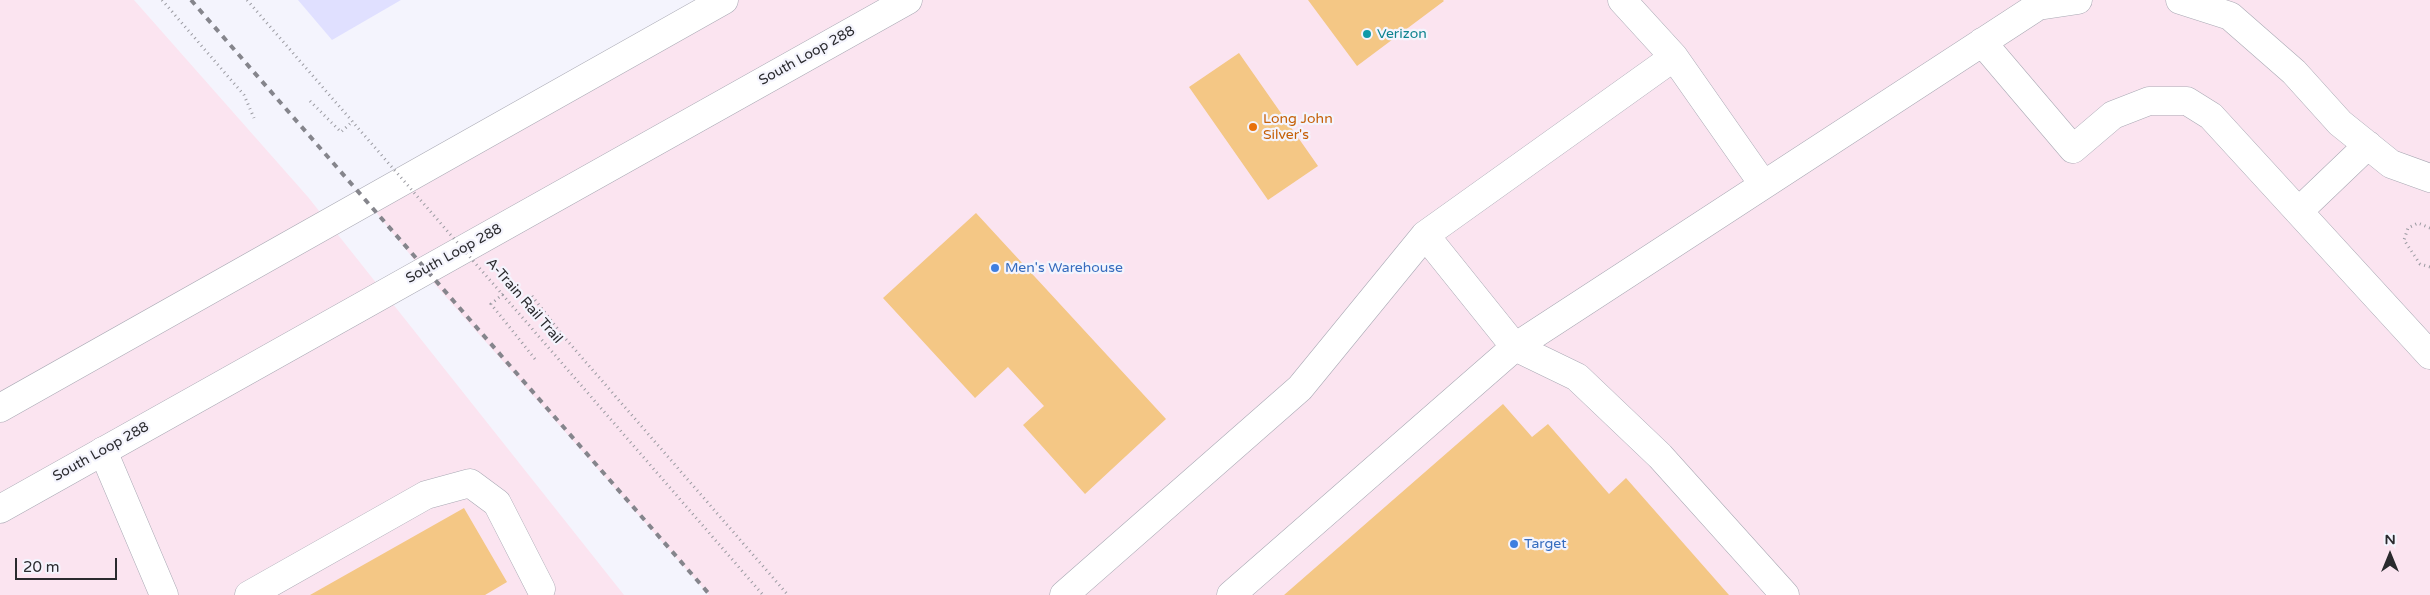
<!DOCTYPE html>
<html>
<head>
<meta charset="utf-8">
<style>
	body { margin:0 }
	#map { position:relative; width:2430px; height:595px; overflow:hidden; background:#f4f4fd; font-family:"Varela Round",sans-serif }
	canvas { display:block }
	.north { position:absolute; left:2365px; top:530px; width:50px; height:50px; -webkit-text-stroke:4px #f4f4fd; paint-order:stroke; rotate:0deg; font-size:14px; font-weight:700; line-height:20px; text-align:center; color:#2a2a2e }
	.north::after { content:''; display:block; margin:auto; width:18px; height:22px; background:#2a2a2e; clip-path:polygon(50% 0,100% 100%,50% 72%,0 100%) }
	.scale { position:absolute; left:15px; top:558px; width:102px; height:22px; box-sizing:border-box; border:2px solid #2a2a2e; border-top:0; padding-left:6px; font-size:15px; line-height:18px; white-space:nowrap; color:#2a2a2e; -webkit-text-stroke:4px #f4f4fd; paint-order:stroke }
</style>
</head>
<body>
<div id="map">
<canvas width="2430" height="595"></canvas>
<div class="north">N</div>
<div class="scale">20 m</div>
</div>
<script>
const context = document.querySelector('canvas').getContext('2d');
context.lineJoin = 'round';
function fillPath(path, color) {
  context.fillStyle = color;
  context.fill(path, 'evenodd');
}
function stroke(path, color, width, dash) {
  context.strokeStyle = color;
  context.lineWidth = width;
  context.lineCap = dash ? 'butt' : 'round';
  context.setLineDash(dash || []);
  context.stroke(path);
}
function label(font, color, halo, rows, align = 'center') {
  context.font = font + ' "Varela Round",sans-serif';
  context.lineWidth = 4.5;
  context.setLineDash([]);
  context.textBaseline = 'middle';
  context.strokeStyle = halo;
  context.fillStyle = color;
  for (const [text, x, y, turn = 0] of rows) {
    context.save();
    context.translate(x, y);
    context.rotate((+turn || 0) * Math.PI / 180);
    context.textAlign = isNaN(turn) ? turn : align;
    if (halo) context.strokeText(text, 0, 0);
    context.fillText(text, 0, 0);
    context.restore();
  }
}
const commercial = new Path2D(`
	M 0,0 L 134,0 L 308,197 L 624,595 L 0,595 Z
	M 724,0 L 2430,0 L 2430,595 L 709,595 L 424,272 L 367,201 Z`);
const green = new Path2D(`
	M 298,0 L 401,0 L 332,40 Z`);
const building = new Path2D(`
	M 1308,0 L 1443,0 L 1444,1 L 1357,66 Z
	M 1239,53 L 1318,166 L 1268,200 L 1189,87 Z
	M 976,213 L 1166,419 L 1085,494 L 1023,425 L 1044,406 L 1008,367 L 975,398 L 883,298 Z
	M 1503,404 L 1532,437 L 1548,424 L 1609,494 L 1626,478 L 1729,595 L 1284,595 Z
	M 464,508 L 507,582 L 485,595 L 310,595 Z`);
const path = new Path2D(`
	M 162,0 L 244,95 L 254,118
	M 310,101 L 341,132 L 353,121
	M 2430,228 L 2418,223 L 2408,228 L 2404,240 L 2420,264 L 2430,267
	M 503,294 L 491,304 L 535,359
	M 532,296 L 564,337 L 788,595`);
const minor = new Path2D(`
	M 1622,0 L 1674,57 L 1763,184
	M 2180,0 L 2230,16 L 2294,72 L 2340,123 L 2391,164 L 2430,178
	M 1982,42 L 2073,149 L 2113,115 L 2149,101 L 2187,101 L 2211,116 L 2430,355
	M 2299,211 L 2368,145
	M 1425,235 L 1515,347 L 1577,377 L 1660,456 L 1785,595
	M 103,451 L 164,595
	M 249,595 L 426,495 L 470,483 L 497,503 L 541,589
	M 1064,595 L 1300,388 L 1425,235 L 1674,57
	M 1231,595 L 1515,347 L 2038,6 L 2078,0`);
const highway = new Path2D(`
	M 0,408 L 724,0
	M 0,509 L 908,0`);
const rail = new Path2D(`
	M 191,0 L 710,595`);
const pathBridge = new Path2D(`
	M 247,0 L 763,595`);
const markers = [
	[1367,34,5,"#0f9aa8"],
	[1253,127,5,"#e8710a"],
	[995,268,5,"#3f7fe0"],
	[1514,544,5,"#3f7fe0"]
];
const cultureNames = [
	["Verizon",1377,34]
];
const streetNames = [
	["South Loop 288",807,56,-29],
	["South Loop 288",454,254,-29],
	["A-Train Rail Trail",524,301,49],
	["South Loop 288",101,452,-29]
];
const foodNames = [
	["Long John",1263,119],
	["Silver's",1263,135]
];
const shopNames = [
	["Men's Warehouse",1005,268],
	["Target",1524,544]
];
fillPath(commercial, '#fbe4f0');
fillPath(green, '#e0e0ff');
fillPath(building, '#f4c785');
stroke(minor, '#a9a9b4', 29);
stroke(highway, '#a9a9b4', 29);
stroke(path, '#9b9ba2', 3, [1, 4]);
stroke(minor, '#fff', 28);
stroke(highway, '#fff', 28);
stroke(rail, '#85858c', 4, [6, 6]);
stroke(pathBridge, '#9b9ba2', 3, [1, 4]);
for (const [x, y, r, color] of markers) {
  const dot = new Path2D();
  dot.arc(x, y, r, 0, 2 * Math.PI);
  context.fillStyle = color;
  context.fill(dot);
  stroke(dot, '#f4f4fd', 2);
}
label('14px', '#0d838f', '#f4f4fd', cultureNames, 'left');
label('14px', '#2a2a2e', '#f4f4fd', streetNames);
label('14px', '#c56008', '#f4f4fd', foodNames, 'left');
label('14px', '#366cbe', '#f4f4fd', shopNames, 'left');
</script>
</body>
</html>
